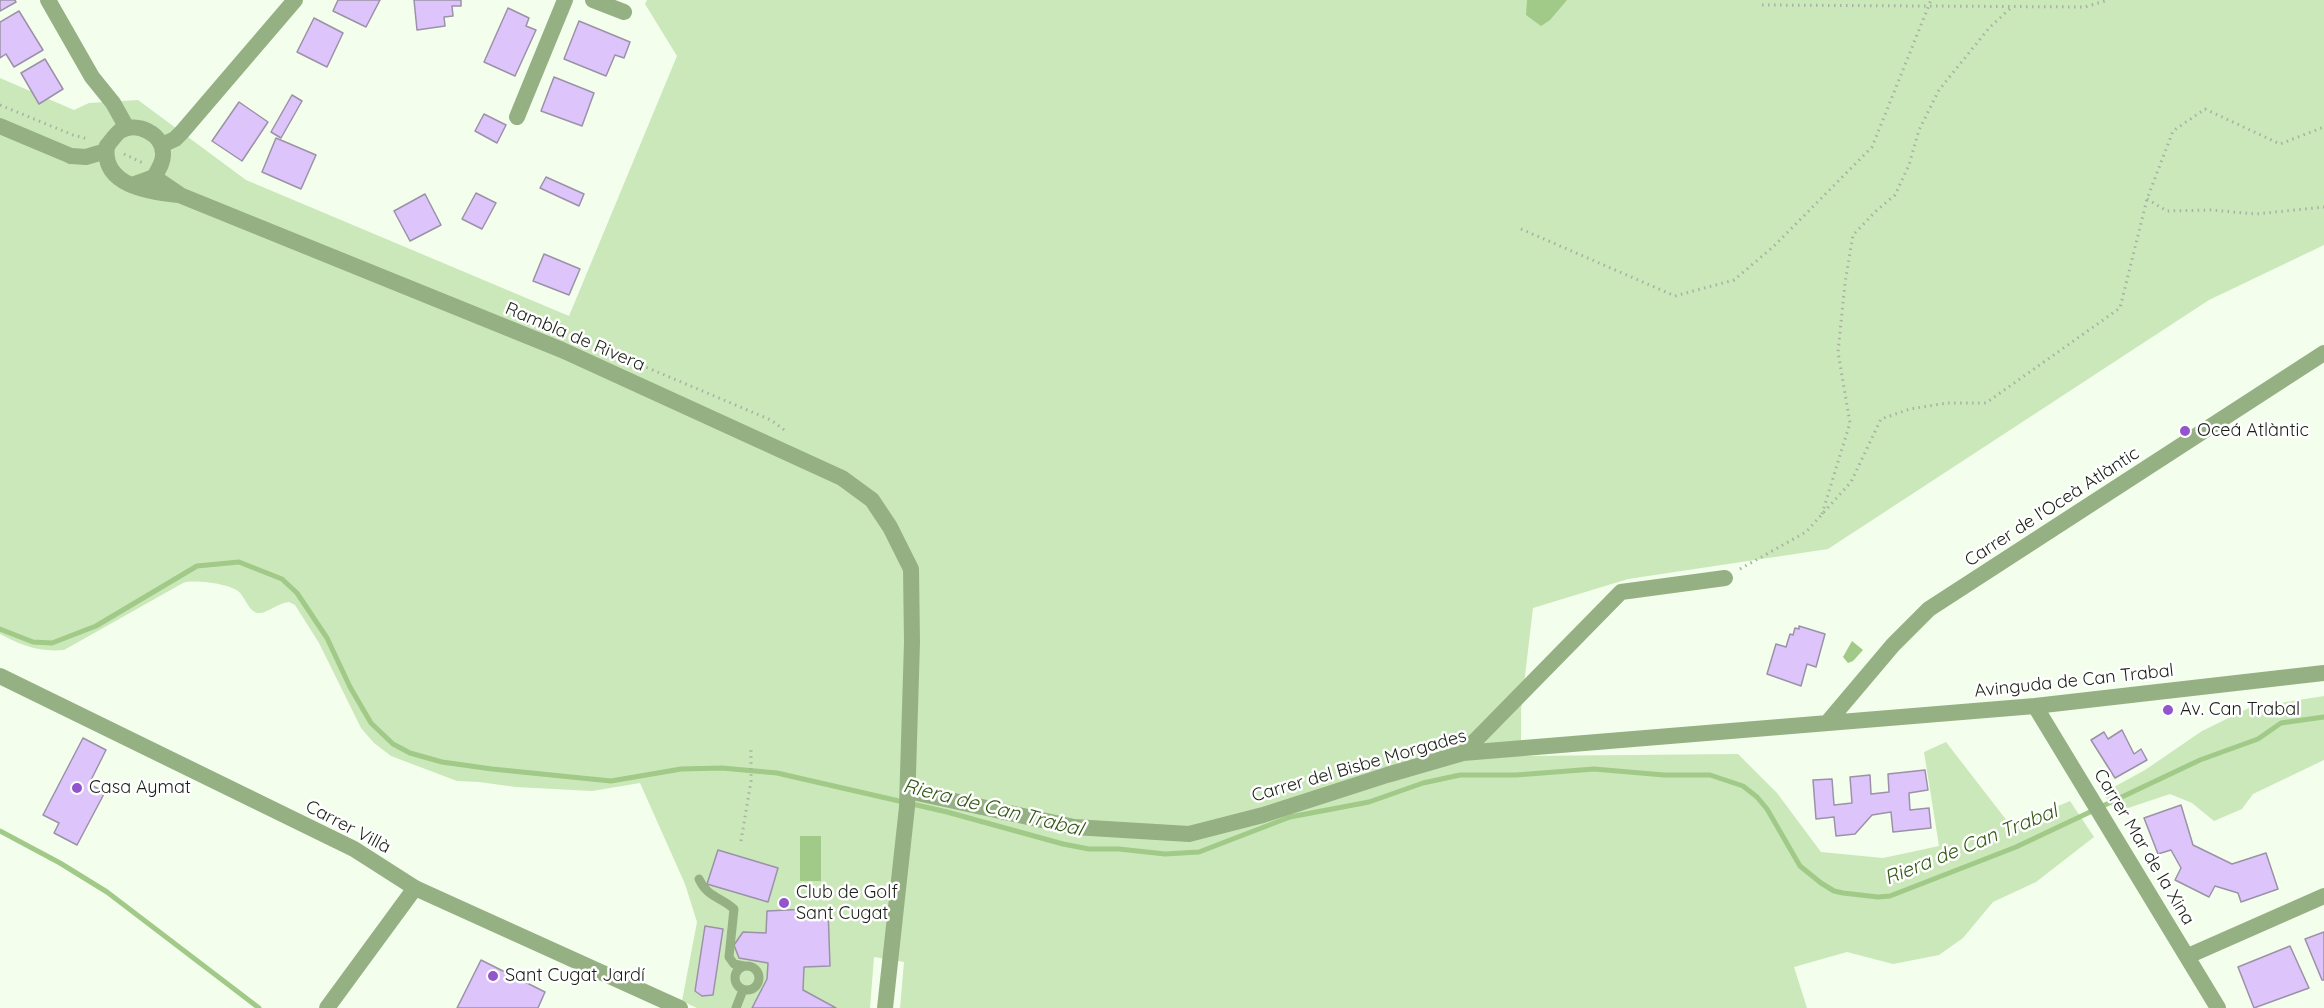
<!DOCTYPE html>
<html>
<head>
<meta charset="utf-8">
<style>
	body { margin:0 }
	canvas { display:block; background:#f3feed }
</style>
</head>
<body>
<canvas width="2324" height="1008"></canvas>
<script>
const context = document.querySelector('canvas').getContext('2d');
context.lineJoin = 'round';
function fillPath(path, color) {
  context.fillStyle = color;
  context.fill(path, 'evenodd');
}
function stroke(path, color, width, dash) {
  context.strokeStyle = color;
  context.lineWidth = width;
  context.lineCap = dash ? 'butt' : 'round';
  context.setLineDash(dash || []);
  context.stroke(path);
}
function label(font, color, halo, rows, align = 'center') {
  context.font = font + ' Quicksand,sans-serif';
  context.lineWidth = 5;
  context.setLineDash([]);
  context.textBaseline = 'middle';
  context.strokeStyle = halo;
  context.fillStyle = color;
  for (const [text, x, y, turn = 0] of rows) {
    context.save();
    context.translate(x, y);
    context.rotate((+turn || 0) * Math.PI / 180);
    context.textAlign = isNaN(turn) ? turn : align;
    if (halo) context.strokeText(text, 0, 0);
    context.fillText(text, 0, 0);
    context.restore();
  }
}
const green = new Path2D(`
	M 647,0 L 2324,0 L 2324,245 L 2209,300 L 1828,549 L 1628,579 L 1533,608 L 1521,710 L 1521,756 L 1738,754 L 1777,793 L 1821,852 L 1883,858 L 1939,846 L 1924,752 L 1946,742 L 2011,826 L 2070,801 L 2094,837 L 2036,882 L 1993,902 L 1963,938 L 1939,955 L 1893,964 L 1847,952 L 1794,967 L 1807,1008 L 900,1008 L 904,962 L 874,957 L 870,1008 L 697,1008 L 682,1001 L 697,922 L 685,884 L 640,783 L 592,791 L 516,787 L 479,782 L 457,781 L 391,756 L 374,743 L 361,728 L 319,643 L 295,605 L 289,602 C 277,603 267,614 258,613 C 249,612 245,597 239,592 C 231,584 194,579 183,583 L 64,650 C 38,652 23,646 0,634 L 0,78 L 74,110 L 89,103 L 138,100 L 246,180 L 569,316 L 677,56 L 645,4 Z
	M 2324,696 L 2324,760 L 2253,794 L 2242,809 L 2214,821 L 2192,803 L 2170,794 L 2116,812 L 2103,793 L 2145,770 L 2202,731 L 2249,708 Z`);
const water = new Path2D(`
	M 1527,0 L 1567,0 L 1550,20 L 1541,26 L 1526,15 Z
	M 1852,641 L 1863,650 L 1853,661 L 1848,663 L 1843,657 Z
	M 800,836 L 821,836 L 821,881 L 800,881 Z`);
const stream = new Path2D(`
	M 0,629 L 33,642 L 52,643 L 96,626 L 197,566 L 239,562 L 282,579 L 297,593 L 327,638 L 350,687 L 371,723 L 393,744 L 410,753 L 442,762 L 492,769 L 611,781 L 681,769 L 722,768 L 777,773 L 947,812 L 1063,844 L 1089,849 L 1119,849 L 1165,854 L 1199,852 L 1290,817 L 1369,802 L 1423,783 L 1460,775 L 1516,775 L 1594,769 L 1664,775 L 1710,775 L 1743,786 L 1757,797 L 1767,809 L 1800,866 L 1821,883 L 1834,891 L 1843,893 L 1878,897 L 1890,896 L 2016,847 L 2200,760 L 2258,739 L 2281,723 L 2324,717
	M 0,831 L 60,863 L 107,892 L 259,1008`);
const building = new Path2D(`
	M 0,0 L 15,0 L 16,2 L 0,11 Z
	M 338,0 L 380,0 L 366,27 L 333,11 Z
	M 414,0 L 461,0 L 461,6 L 452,6 L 453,16 L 444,17 L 445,26 L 417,30 Z
	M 508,8 L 529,18 L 526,26 L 536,30 L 515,76 L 484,62 Z
	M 19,11 L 43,50 L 14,67 L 6,54 L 0,58 L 0,22 Z
	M 314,18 L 343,33 L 327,67 L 297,52 Z
	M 579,21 L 630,42 L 624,58 L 615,55 L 606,76 L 564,59 Z
	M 45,59 L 63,89 L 39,104 L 21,73 Z
	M 554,77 L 594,93 L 582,126 L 541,111 Z
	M 292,95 L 302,101 L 281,138 L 271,132 Z
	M 239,102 L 268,122 L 242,161 L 212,141 Z
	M 484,114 L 506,125 L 497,143 L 475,131 Z
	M 276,138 L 316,155 L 301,189 L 262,172 Z
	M 546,177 L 584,194 L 579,206 L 540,188 Z
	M 476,193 L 496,203 L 482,229 L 462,219 Z
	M 425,194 L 441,225 L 410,241 L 394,211 Z
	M 544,254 L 580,269 L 569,295 L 533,281 Z
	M 1799,626 L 1825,634 L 1816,667 L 1807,664 L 1801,686 L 1767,674 L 1776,644 L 1786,647 L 1790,634 L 1793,635 L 1795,628 L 1799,629 Z
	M 2122,730 L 2134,754 L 2141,749 L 2147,760 L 2115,778 L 2091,740 L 2104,732 L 2108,739 Z
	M 83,738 L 106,750 L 89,784 L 105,792 L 77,845 L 54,833 L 59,823 L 43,815 Z
	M 1925,770 L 1928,790 L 1909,793 L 1910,810 L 1929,808 L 1931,828 L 1893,832 L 1891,812 L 1872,815 L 1855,834 L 1836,836 L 1834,817 L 1816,819 L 1813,780 L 1832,779 L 1834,805 L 1852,803 L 1850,777 L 1870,775 L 1871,794 L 1889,792 L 1888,774 Z
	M 2181,805 L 2193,845 L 2232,864 L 2266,853 L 2278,889 L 2241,902 L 2238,893 L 2215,886 L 2209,897 L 2175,880 L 2181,868 L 2171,850 L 2158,854 L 2144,818 Z
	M 718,850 L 778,868 L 768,902 L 707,884 Z
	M 828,908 L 830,966 L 804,967 L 803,990 L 836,1008 L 752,1008 L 767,979 L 768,963 L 739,958 L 734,945 L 743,932 L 766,933 L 767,911 Z
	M 705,926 L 723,929 L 713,995 L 702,996 L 695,991 Z
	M 2324,932 L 2324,980 L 2322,980 L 2305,939 Z
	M 2290,946 L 2309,988 L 2254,1008 L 2238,967 Z
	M 481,960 L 545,992 L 538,1008 L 457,1008 Z`);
const path = new Path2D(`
	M 1762,5 L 2085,7 L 2108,0
	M 0,105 L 73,135 L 88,139
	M 124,154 L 143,163
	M 2147,199 L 2167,211 L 2211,210 L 2256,214 L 2324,207
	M 1521,229 L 1675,296 L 1734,280 L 1774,246 L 1872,147 L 1931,0
	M 641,365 L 771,420 L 787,432
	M 1822,514 L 1850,423 L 1838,352 L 1845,283 L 1853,235 L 1876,211 L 1895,195 L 1909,165 L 1919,130 L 1939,90 L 1989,28 L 2012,7
	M 1740,569 L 1806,532 L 1851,482 L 1881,419 L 1910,409 L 1947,403 L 1986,403 L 2120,308 L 2147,199 L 2173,131 L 2205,109 L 2280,144 L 2324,127
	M 741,841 L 751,781 L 751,750`);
const service = new Path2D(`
	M 699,879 C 707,897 721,897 734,909 L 729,957 L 734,964 L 744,966
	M735 978a12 12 0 1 1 24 0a12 12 0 1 1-24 0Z
	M 736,1008 L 743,990`);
const minor = new Path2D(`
	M 48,0 L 92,77 L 113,103 L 127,128
	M 593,0 L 624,12
	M 517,117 L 565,0
	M 0,126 L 71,156
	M 162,145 L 175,139 L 182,132 L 295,0
	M 107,146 C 111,141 115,135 120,131 C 137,121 164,134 163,155 C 163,163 158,170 154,177
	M 2035,706 L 2218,1008
	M 1827,723 L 1893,645 L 1929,609 L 2324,353
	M 1463,753 L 1621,592 L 1725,578
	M 908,791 L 1074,827 L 1189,834 L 1263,815 L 1387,775 L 1463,753 L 2035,706 L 2324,673
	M 2188,956 L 2324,896
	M 327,1008 L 415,888`);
const tertiary = new Path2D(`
	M 107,146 C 101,185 148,192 178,195
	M 71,156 L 86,157 L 106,151
	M 132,185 L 154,177 L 182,196 L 562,350 L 842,478 L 872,500 L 890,527 L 911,569 L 912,642 L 907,807 L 885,1008
	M 0,676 L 354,849 L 415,888 L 680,1008`);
const markers = [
	[2185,431,6,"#9255cb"],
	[2168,710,6,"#9255cb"],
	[77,788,6,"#9255cb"],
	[784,903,6,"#9255cb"],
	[493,976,6,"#9255cb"]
];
const streetNames = [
	["Rambla de Rivera",575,337,23],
	["Carrer de l'Oceà Atlàntic",2052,507,-33],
	["Avinguda de Can Trabal",2074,681,-6],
	["Carrer del Bisbe Morgades",1359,766,-16],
	["Carrer Villà",348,827,28],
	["Carrer Mar de la Xina",2144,847,59]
];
const poiNames = [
	["Oceá Atlàntic",2197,431],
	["Av. Can Trabal",2180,710],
	["Casa Aymat",89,788],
	["Club de Golf",796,893],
	["Sant Cugat",796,914],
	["Sant Cugat Jardí",505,976]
];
const waterNames = [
	["Riera de Can Trabal",993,808,14],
	["Riera de Can Trabal",1971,845,-22]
];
fillPath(green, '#cbe8ba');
fillPath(water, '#a1c987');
stroke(stream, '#a1c987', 5);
fillPath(building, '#ddc5fb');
stroke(building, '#9b92a7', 1.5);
stroke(path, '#a8b1a3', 3, [1.5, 4.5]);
stroke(service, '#95b183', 9);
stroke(minor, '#95b183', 16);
stroke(tertiary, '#95b183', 16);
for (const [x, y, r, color] of markers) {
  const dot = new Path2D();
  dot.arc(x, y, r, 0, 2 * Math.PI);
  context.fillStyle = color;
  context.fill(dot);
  stroke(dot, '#fff', 2);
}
label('18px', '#191e16', '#fff', streetNames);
label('18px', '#191e16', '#fff', poiNames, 'left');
label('italic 20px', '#325612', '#fff', waterNames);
</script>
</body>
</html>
